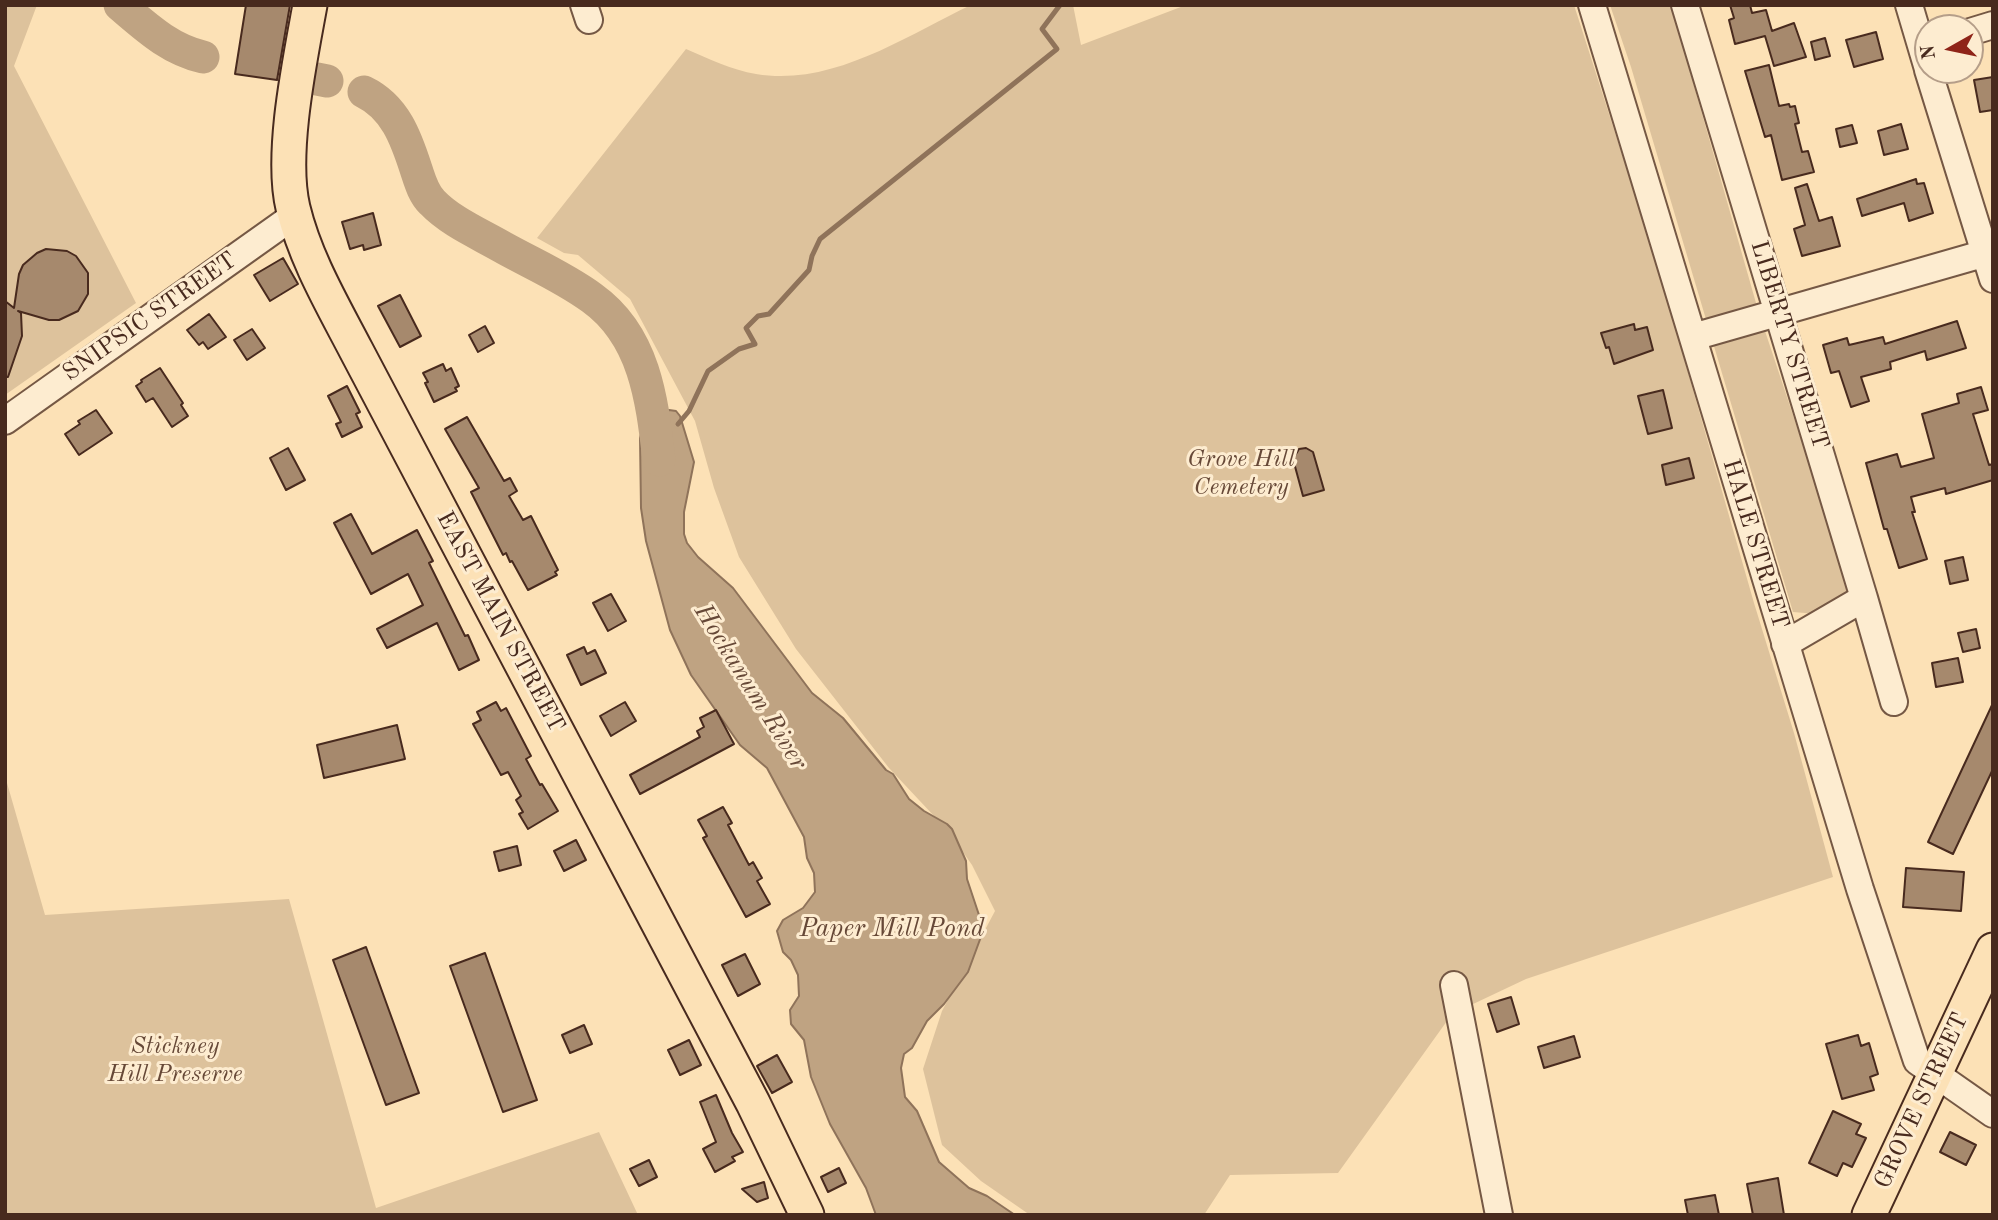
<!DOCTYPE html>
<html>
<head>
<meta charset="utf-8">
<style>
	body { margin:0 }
	#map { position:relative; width:1998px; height:1220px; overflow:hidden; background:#fce1b6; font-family:"Old Standard TT",serif }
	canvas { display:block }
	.frame { position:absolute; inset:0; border:7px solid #482a1e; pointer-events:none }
	.north { position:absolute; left:1914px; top:14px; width:70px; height:70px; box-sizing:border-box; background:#fdecd0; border:2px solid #b59e89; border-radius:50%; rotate:261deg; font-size:19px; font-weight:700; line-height:28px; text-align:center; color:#482a1e }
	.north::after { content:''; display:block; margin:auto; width:24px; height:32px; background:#8f2418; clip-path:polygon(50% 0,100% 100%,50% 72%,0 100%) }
</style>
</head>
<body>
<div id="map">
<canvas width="1998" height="1220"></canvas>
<div class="frame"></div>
<div class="north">N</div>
</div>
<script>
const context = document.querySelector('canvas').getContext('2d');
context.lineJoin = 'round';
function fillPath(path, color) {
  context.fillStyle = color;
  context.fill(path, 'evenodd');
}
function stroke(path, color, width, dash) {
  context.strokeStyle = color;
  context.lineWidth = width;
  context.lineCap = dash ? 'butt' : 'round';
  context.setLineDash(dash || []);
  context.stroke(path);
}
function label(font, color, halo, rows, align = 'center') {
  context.font = font + ' "Old Standard TT",serif';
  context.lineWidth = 6;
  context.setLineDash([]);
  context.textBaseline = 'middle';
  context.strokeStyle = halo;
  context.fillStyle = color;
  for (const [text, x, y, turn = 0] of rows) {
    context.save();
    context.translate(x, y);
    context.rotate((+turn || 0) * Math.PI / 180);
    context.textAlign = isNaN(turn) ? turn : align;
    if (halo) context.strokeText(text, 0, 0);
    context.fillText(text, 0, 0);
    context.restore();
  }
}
const green = new Path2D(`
	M 5,5 L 37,5 L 14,66 L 136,303 L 5,395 Z
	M 971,5 L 1073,5 L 1081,45 L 1186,5 L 1574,5 L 1655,257 L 1754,603 L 1794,733 L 1833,877 L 1526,979 L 1452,1014 L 1338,1173 L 1230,1175 L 1204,1215 L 1030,1215 L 981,1181 L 942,1145 L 923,1069 L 942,1011 L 995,911 L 972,865 L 949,832 L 889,768 L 796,649 L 739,557 L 714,488 L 695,421 L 630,299 L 578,255 L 564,253 L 537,238 L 686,49 C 709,59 732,70 756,74 C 832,87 906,36 971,5 Z
	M 1610,5 L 1671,5 L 1758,310 L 1844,568 L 1852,597 L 1829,615 L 1793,612 L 1631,67 Z
	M 5,776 L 45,915 L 289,899 L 376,1208 L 599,1132 L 638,1215 L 5,1215 Z`);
const water = new Path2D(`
	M 669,410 L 676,411 L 680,416 L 694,462 L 684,512 L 684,534 L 687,543 L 698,557 L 733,588 L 812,693 L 843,718 L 886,770 L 893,774 L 909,799 L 924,811 L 947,824 L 952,829 L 966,861 L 967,879 L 979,915 L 982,934 L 968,972 L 944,1004 L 927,1021 L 912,1048 L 904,1054 L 901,1068 L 905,1097 L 917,1111 L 939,1162 L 969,1188 L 987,1196 L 1015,1215 L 876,1215 L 866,1188 L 830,1124 L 811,1077 L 804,1040 L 791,1024 L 790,1010 L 799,996 L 798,975 L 791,960 L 783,952 L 777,931 L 783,920 L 803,908 L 815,892 L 814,873 L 807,858 L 804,837 L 767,768 L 740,745 L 691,675 L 670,630 L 646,541 L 641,508 L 640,438 L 643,426 L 654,417 Z`);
const stream = new Path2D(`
	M 678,424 L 689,411 L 708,371 L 739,349 L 755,344 L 746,328 L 758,316 L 769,314 L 809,270 L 812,256 L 820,239 L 1057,49 L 1042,29 L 1060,5`);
const river = new Path2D(`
	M 120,5 C 146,27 169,49 203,57
	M 317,79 L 327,81
	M 364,92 C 395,107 406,138 416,169 C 420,181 423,193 432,202 C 451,222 480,234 504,248 C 533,264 565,278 592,298 C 645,336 652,400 659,460`);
const building = new Path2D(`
	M 246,5 L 290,5 L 277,80 L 235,74 Z
	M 1730,5 L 1750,5 L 1752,13 L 1766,10 L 1772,31 L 1794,23 L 1806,57 L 1774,66 L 1765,36 L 1735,44 L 1729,20 L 1734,18 Z
	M 1876,32 L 1883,59 L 1854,67 L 1846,40 Z
	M 1825,38 L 1830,56 L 1815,60 L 1811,42 Z
	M 1769,65 L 1779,106 L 1789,104 L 1790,107 L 1795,106 L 1799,123 L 1795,124 L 1802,152 L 1808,151 L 1814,172 L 1782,180 L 1771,135 L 1765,137 L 1745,71 Z
	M 1993,77 L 1993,110 L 1980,112 L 1974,80 Z
	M 1901,124 L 1908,149 L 1884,155 L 1878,131 Z
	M 1852,125 L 1857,143 L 1840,147 L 1836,129 Z
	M 1916,179 L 1917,184 L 1924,183 L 1933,213 L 1909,221 L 1904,203 L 1862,216 L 1857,199 Z
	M 1807,184 L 1819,221 L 1832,217 L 1840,246 L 1802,256 L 1794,229 L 1805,225 L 1795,188 Z
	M 373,213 L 381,245 L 364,250 L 363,245 L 350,249 L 342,222 Z
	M 46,249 L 67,251 L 76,256 L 88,273 L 88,294 L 78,311 L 59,320 L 49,320 L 18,311 L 21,313 L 22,336 L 8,377 L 5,377 L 5,301 L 14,308 L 19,274 L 23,265 L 37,253 Z
	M 283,258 L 298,284 L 270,301 L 254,275 Z
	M 400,295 L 421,336 L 400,347 L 378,306 Z
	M 209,314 L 226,337 L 208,349 L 203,342 L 199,345 L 187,330 Z
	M 1957,321 L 1966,348 L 1927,360 L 1925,351 L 1890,362 L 1891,369 L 1861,377 L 1869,401 L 1851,407 L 1839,371 L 1831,373 L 1823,345 L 1847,338 L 1849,345 L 1883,337 L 1885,344 Z
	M 1634,324 L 1635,330 L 1647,327 L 1653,350 L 1614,364 L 1609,347 L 1606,348 L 1601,333 Z
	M 485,326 L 494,343 L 478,352 L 469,335 Z
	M 252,329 L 265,348 L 247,360 L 234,340 Z
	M 443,364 L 446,371 L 451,368 L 459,386 L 455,388 L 457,391 L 434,402 L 425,383 L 428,382 L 423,373 Z
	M 160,368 L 183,403 L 181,405 L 188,416 L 172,427 L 153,398 L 146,402 L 136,386 L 142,382 L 141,380 Z
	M 347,386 L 360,412 L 356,414 L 362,427 L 342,437 L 336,424 L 341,422 L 328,396 Z
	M 1981,387 L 1988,410 L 1973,414 L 1989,465 L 1993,464 L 1993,480 L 1946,494 L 1945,488 L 1911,497 L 1915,512 L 1912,512 L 1927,559 L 1899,568 L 1887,529 L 1884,529 L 1866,463 L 1897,454 L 1901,467 L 1934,458 L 1922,414 L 1959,403 L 1957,394 Z
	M 1663,390 L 1672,428 L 1648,434 L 1638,396 Z
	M 96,410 L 112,433 L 79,455 L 65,434 L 80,424 L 78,421 Z
	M 467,417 L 504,481 L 510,478 L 517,491 L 509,496 L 523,520 L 531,516 L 558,570 L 555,572 L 557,575 L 528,590 L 512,561 L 510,562 L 506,553 L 503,555 L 471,492 L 479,488 L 445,429 Z
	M 288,448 L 305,480 L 286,490 L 270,458 Z
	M 1306,448 L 1313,452 L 1324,490 L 1303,496 L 1293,459 L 1299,449 Z
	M 1689,458 L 1694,478 L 1666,485 L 1662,465 Z
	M 351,514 L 372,554 L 417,530 L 433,561 L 429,563 L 465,636 L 468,635 L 479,660 L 459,670 L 437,623 L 387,648 L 377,629 L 423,605 L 408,574 L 371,594 L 334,523 Z
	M 1963,557 L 1968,580 L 1950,584 L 1945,561 Z
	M 611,594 L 626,621 L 608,631 L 593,603 Z
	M 1976,629 L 1980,648 L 1963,652 L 1958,633 Z
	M 584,647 L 587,654 L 595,650 L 606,673 L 581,685 L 567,655 Z
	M 1958,658 L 1963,682 L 1936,687 L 1932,663 Z
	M 496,702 L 501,711 L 506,708 L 531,756 L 526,759 L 540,785 L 542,784 L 558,811 L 528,829 L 519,814 L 523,812 L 516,800 L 521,796 L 508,772 L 501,775 L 473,724 L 481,720 L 477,712 Z
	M 625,702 L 636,721 L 611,736 L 600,716 Z
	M 1993,703 L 1993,769 L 1953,854 L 1928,842 Z
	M 716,710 L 734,744 L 640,794 L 630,775 L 700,737 L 697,731 L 704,727 L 700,718 Z
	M 397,725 L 405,759 L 324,778 L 317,745 Z
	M 723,807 L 732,823 L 728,825 L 749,865 L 753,862 L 762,878 L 757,881 L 770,904 L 746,917 L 703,838 L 707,836 L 698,820 Z
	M 576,840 L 586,860 L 564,871 L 554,851 Z
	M 517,846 L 521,865 L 499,871 L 494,852 Z
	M 1906,868 L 1964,872 L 1961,911 L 1903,907 Z
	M 366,947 L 419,1093 L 386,1105 L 333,960 Z
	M 485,953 L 537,1100 L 503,1112 L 450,966 Z
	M 745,954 L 760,984 L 738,996 L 722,965 Z
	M 1511,997 L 1519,1024 L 1497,1032 L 1488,1004 Z
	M 584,1025 L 592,1044 L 570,1053 L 562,1035 Z
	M 1858,1035 L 1861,1046 L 1869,1043 L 1878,1074 L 1870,1077 L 1874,1090 L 1842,1099 L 1826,1044 Z
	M 1574,1036 L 1580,1057 L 1544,1068 L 1538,1047 Z
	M 689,1040 L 701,1065 L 680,1075 L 668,1050 Z
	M 777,1055 L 792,1082 L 772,1093 L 757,1066 Z
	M 716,1095 L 732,1133 L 743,1152 L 732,1157 L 735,1161 L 715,1172 L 703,1149 L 716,1142 L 700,1102 Z
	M 1833,1111 L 1861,1124 L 1856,1134 L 1866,1138 L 1852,1167 L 1843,1163 L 1837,1176 L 1809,1163 Z
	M 1950,1132 L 1976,1145 L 1966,1165 L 1940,1152 Z
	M 649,1160 L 657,1177 L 639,1186 L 630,1169 Z
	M 839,1168 L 846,1183 L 828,1192 L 821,1177 Z
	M 1778,1178 L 1784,1215 L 1753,1215 L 1747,1184 Z
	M 764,1182 L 768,1198 L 757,1202 L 742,1189 Z
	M 1715,1195 L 1719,1215 L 1688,1215 L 1685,1200 Z`);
const minor = new Path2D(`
	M 584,5 L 589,20
	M 1592,5 L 1860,889 L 1917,1061 L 1993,1114
	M 1685,5 L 1864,598 L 1785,644
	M 1909,5 L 1928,69
	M 1970,32 L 1993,25
	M 1928,70 L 1993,279
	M 1693,337 L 1993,251
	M 5,421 L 295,215
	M 1864,598 L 1894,702
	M 1454,985 L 1499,1215`);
const major = new Path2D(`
	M 310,5 C 300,60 280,154 293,208 C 305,258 332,304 356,350 L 753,1103 L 807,1215
	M 1869,1215 L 1993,950`);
const streetNames = [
	["SNIPSIC STREET",150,317,-35],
	["LIBERTY STREET",1789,345,73],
	["HALE STREET",1755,544,73],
	["EAST MAIN STREET",500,622,62],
	["GROVE STREET",1922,1101,-65]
];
const parkNames = [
	["Grove Hill",1241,460],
	["Cemetery",1241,488],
	["Stickney",175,1047],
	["Hill Preserve",175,1075]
];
const waterNames = [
	["Hockanum River",750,687,58],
	["Paper Mill Pond",892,929]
];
fillPath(green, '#ddc29c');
fillPath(water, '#bfa382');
stroke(water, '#8f735a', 2);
stroke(stream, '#8f735a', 5);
stroke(river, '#bfa382', 33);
fillPath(building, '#a6896d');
stroke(building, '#482a1e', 2);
stroke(minor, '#755844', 30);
stroke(major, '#482a1e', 37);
stroke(minor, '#fdecd0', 26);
stroke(major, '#fce1b6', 33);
label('24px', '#482a1e', '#fdecd0', streetNames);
label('italic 24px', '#664837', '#fdecd0', parkNames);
label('italic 26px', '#664837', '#fdecd0', waterNames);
</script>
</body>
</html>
